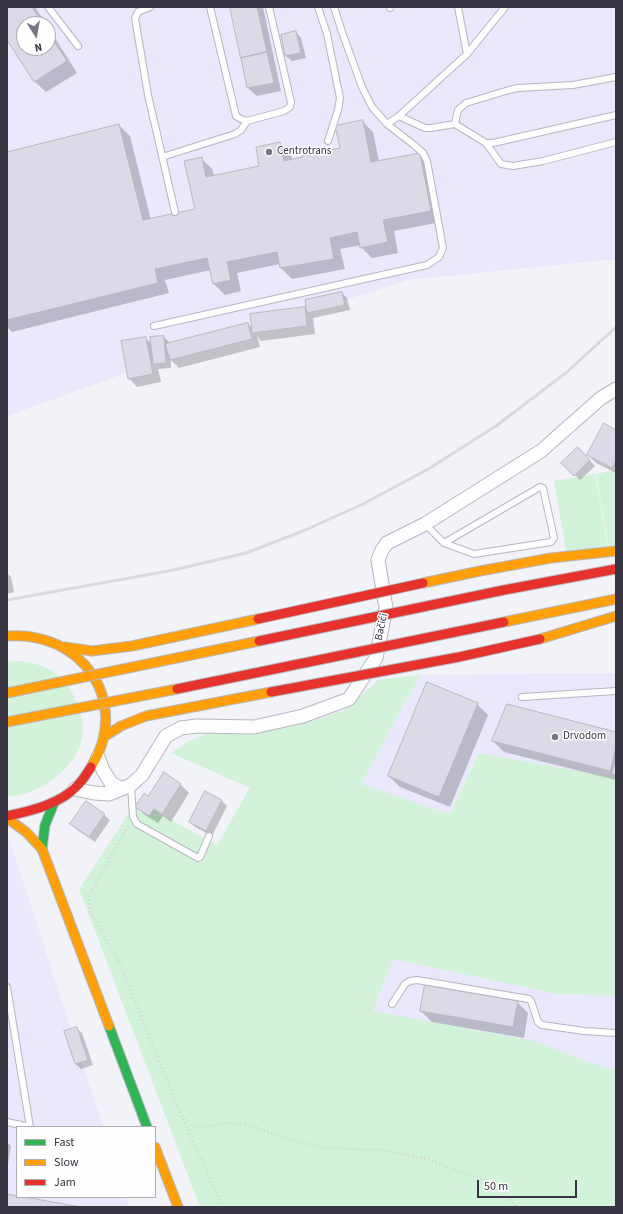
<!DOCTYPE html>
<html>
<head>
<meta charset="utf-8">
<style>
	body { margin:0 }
	#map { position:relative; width:623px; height:1214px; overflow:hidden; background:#f2f2f9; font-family:"Source Sans 3",sans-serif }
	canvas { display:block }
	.frame { position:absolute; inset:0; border:8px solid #353440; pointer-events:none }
	.legend { position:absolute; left:16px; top:1126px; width:140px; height:72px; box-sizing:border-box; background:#fefefe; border:1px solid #aeadb2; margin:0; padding:5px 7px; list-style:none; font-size:12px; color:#353440 }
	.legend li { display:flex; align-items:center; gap:8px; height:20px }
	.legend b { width:20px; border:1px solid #aeadb2 }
	.north { position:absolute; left:16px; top:16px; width:40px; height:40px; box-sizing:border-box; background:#fefefe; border:1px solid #aeadb2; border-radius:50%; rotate:169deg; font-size:11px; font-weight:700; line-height:16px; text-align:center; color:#353440 }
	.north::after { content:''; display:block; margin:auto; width:14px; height:18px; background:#777681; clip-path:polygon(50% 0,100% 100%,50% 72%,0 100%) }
	.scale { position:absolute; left:477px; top:1180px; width:100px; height:18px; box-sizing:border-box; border:2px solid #353440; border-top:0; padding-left:5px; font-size:12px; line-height:14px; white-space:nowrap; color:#353440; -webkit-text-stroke:3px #fefefe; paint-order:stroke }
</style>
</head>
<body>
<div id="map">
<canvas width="623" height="1214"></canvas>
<div class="frame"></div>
<ul class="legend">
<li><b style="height:5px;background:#30b455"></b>Fast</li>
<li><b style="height:5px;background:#ff9f0a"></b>Slow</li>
<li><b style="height:5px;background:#e5322d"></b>Jam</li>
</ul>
<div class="north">N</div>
<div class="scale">50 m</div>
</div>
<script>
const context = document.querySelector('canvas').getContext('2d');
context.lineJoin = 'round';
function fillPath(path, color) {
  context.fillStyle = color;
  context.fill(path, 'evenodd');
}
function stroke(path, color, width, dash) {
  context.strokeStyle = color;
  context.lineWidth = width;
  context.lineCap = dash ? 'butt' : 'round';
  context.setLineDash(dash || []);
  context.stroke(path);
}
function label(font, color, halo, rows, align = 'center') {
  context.font = font + ' "Source Sans 3",sans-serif';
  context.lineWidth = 3;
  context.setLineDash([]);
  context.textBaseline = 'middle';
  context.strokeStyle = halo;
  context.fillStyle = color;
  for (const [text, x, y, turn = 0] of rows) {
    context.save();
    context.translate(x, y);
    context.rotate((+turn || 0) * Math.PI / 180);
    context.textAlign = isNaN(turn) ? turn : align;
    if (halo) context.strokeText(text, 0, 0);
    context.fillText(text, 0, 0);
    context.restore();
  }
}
const built = new Path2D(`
	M 7,7 L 616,7 L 616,260 L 605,260 L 408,280 L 187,351 L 7,416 ZM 24,24 L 48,24 L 48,48 L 24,48 Z
	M 616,673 L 616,778 L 479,753 L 449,814 L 361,784 L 420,675 Z
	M 7,832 L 103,1127 L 17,1127 L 17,1197 L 126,1197 L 129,1207 L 7,1207 Z
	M 393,959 L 557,994 L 616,996 L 616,1069 L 607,1069 L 373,1012 Z`);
const green = new Path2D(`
	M 616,470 L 616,546 L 609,547 L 596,474 Z
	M 595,474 L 608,547 L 567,554 L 554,481 Z
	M 21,661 C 51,666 64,674 77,702 C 81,713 84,726 82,738 C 78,759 58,779 39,788 C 29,793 18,796 7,797 L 7,662 Z
	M 420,675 L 361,784 L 449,814 L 479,753 L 616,778 L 616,996 L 557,994 L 393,959 L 373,1011 L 534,1041 L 607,1069 L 616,1069 L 616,1207 L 200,1207 L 79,889 L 137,801 L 217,845 L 250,788 L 171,753 L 189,741 L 208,733 L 315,720 L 345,710 L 378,680 Z`);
const shadow = new Path2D(`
	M 7,7 L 35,7 L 46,24 L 24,24 L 24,48 L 48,48 L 48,27 L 77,73 L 46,92 L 35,82 L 7,38 Z
	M 231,7 L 263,7 L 281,91 L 257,96 L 248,88 Z
	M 296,32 L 301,38 L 306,58 L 292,61 L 286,56 Z
	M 362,121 L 373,132 L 379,162 L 419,154 L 430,165 L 441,222 L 394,231 L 398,253 L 372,258 L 361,247 L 361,245 L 340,249 L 345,269 L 292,279 L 281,268 L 280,264 L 237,273 L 241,291 L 225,295 L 214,284 L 211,270 L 165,280 L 169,293 L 12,332 L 7,327 L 7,153 L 119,125 L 130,136 L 151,220 L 196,210 L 201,158 L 212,169 L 214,176 L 261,167 L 280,143 L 291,154 L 292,160 L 341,149 Z
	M 342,293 L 347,298 L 350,310 L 313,318 L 315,334 L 261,341 L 257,336 L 260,347 L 179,368 L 171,360 L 171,368 L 158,369 L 161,382 L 137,387 L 129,378 L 145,338 L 152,344 L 164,337 L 169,342 L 169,344 L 247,324 L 253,329 L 304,308 L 308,312 Z
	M 616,431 L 616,473 L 596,463 L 588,455 Z
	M 578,448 L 595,466 L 580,480 L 563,463 Z
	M 7,573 L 11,577 L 14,592 L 7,594 Z
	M 477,704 L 488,715 L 450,807 L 400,787 L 389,776 Z
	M 616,733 L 616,780 L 504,752 L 493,741 Z
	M 164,774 L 181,785 L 189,793 L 171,822 L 163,816 L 158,823 L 145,815 L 137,807 L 149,797 Z
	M 205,792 L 222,801 L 227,806 L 212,836 L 195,827 L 190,822 Z
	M 86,802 L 104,815 L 110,820 L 95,842 L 76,829 L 71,824 Z
	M 517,1002 L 528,1013 L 524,1038 L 432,1022 L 421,1011 Z
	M 76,1028 L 82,1033 L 93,1065 L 81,1069 L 76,1064 Z
	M 7,1142 L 11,1146 L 7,1170 Z`);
const building = new Path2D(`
	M 7,7 L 32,7 L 43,24 L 24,24 L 24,48 L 48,48 L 48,32 L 67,61 L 34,82 L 7,40 Z
	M 230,7 L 257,7 L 267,52 L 241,58 Z
	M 296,31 L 301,53 L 285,56 L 281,35 Z
	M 267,52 L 274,83 L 247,88 L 241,58 Z
	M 363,120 L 371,162 L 420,153 L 431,211 L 383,220 L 388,242 L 360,248 L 357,232 L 330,238 L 334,259 L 280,268 L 277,252 L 227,262 L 231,280 L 213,284 L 207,258 L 155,269 L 158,283 L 7,320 L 7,152 L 119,124 L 143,220 L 195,209 L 184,161 L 202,157 L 206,177 L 259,166 L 256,147 L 280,142 L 284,161 L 302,157 L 302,156 L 340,148 L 335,126 Z
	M 342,292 L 345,305 L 307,313 L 305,300 Z
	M 305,307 L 307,326 L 252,333 L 250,314 Z
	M 248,323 L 252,339 L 170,360 L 165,344 Z
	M 164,336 L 166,363 L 153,364 L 150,337 Z
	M 146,337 L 153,374 L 128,379 L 121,341 Z
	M 604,423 L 616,430 L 616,461 L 612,468 L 587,455 Z
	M 578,447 L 590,460 L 574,476 L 561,463 Z
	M 427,682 L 478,703 L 439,797 L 388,776 Z
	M 507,704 L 616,732 L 616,747 L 610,771 L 492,741 Z
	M 615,763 L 616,763 L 616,775 L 612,774 Z
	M 164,772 L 181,784 L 162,814 L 154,809 L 149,816 L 135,807 L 144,793 L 148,796 Z
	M 205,791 L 222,800 L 206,831 L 189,822 Z
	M 86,801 L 105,814 L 89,837 L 70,824 Z
	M 425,985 L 518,1001 L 513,1027 L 420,1011 Z
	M 77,1027 L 88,1060 L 75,1064 L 64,1031 Z
	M 7,1194 L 17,1196 L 17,1197 L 25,1197 L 80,1207 L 7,1207 Z`);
const path = new Path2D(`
	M 128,826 L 89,896 L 89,910 L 120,964 L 182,1117 L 192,1126 L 212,1126 L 225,1123 L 246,1124 L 295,1141 L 324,1148 L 381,1150 L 426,1159 L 490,1182 L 518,1207
	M 183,1119 L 223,1207`);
const lane = new Path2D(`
	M 48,7 L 78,46
	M 150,7 L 138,12 L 135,18 L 148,95 L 175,212
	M 210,7 L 236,116 L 241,119 L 247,121 L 284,111 L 290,107 L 291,102 L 269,7
	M 318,7 L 327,34 L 340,98 L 338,110 L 328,141
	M 390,7 L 390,8
	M 458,7 L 467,54
	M 399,116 L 425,128 L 431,128 L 455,124 L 486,143 L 493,143 L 616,115
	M 387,124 L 399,116 L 467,54 L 505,7
	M 455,124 L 458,110 L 466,103 L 509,90 L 518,88 L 573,85 L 616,77
	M 486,143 L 501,164 L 513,166 L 543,161 L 616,142
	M 162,157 L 235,134 L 241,130 L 247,121
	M 154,326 L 427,265 L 439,257 L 443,248 L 427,161 L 423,153 L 414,145 L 387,124 L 372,107 L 362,87 L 342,32 L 334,7
	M 425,524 L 444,543 L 474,554 L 551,542 L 554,538 L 543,488 L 540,487 L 444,543
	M 522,697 L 616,691
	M 131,785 L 133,817 L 137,824 L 198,858 L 200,857 L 209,836
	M 7,987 L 30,1127
	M 392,1004 L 405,984 L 410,981 L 417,980 L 529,999 L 531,1001 L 538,1022 L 542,1025 L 584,1031 L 616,1033
	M 7,1122 L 30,1127`);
const street = new Path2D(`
	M 98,757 L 103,770 L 111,783 L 122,789
	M 75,789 L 94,793 L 109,794 L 131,785 L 142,775 L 166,736 L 181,728 L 197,726 L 254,727 L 303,716 L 349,699 L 376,658 L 386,608 L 378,560 L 382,550 L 387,543 L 425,524 L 541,451 L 601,398 L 616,389`);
const fast = new Path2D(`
	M 42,849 L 45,825 L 54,803
	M 109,1026 L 147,1127`);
const slow = new Path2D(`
	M 7,636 C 82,630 132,702 91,767
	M 540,639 L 616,616
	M 65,647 L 92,651 L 132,646 L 258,619
	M 105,736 L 121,726 L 146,716 L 271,692
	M 7,818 L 26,832 L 42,849 L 109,1026
	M 155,1147 L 178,1207`);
const jam = new Path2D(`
	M 7,816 C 31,811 61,804 78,785 C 83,780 87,773 91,767`);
const rail = new Path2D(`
	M 7,600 L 174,570 L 246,553 L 303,531 L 363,504 L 430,468 L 496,426 L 567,372 L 616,327`);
const slowBridge = new Path2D(`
	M 423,583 L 480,571 L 551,558 L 616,551
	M 504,622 L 616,599
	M 7,693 L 259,641
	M 7,722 L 177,689`);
const jamBridge = new Path2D(`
	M 258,619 L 423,583
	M 259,641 L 504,590 L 616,569
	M 177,689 L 504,622
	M 271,692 L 459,657 L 540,639`);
const markers = [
	[269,152,4,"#777681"],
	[555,737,4,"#777681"]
];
const poiNames = [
	["Centrotrans",277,152],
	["Drvodom",563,737]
];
const streetNames = [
	["Bačići",382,627,-78]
];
fillPath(built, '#e9e8fc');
fillPath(green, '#d2f2da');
fillPath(shadow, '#0003');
fillPath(building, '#dbdbe8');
stroke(building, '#b9b9c1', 1);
stroke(lane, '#b7b7c0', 8);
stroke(street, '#b7b7c0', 15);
stroke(fast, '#b7b7c0', 11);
stroke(slow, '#b7b7c0', 11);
stroke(jam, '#b7b7c0', 11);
stroke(path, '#d3d3d5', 2.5, [1, 3]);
stroke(lane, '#fdfdfe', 6);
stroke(street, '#fdfdfe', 13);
stroke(fast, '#30b455', 9);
stroke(slow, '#ff9f0a', 9);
stroke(jam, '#e5322d', 9);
stroke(rail, '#dadadc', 3);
stroke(slowBridge, '#b7b7c0', 11, []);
stroke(jamBridge, '#b7b7c0', 11, []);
stroke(slowBridge, '#ff9f0a', 9);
stroke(jamBridge, '#e5322d', 9);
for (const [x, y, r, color] of markers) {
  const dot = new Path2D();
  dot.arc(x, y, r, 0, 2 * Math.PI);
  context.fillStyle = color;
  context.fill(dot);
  stroke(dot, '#fefefe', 1.5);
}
label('11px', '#353440', '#fefefe', poiNames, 'left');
label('11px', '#353440', '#fefefe', streetNames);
</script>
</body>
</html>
